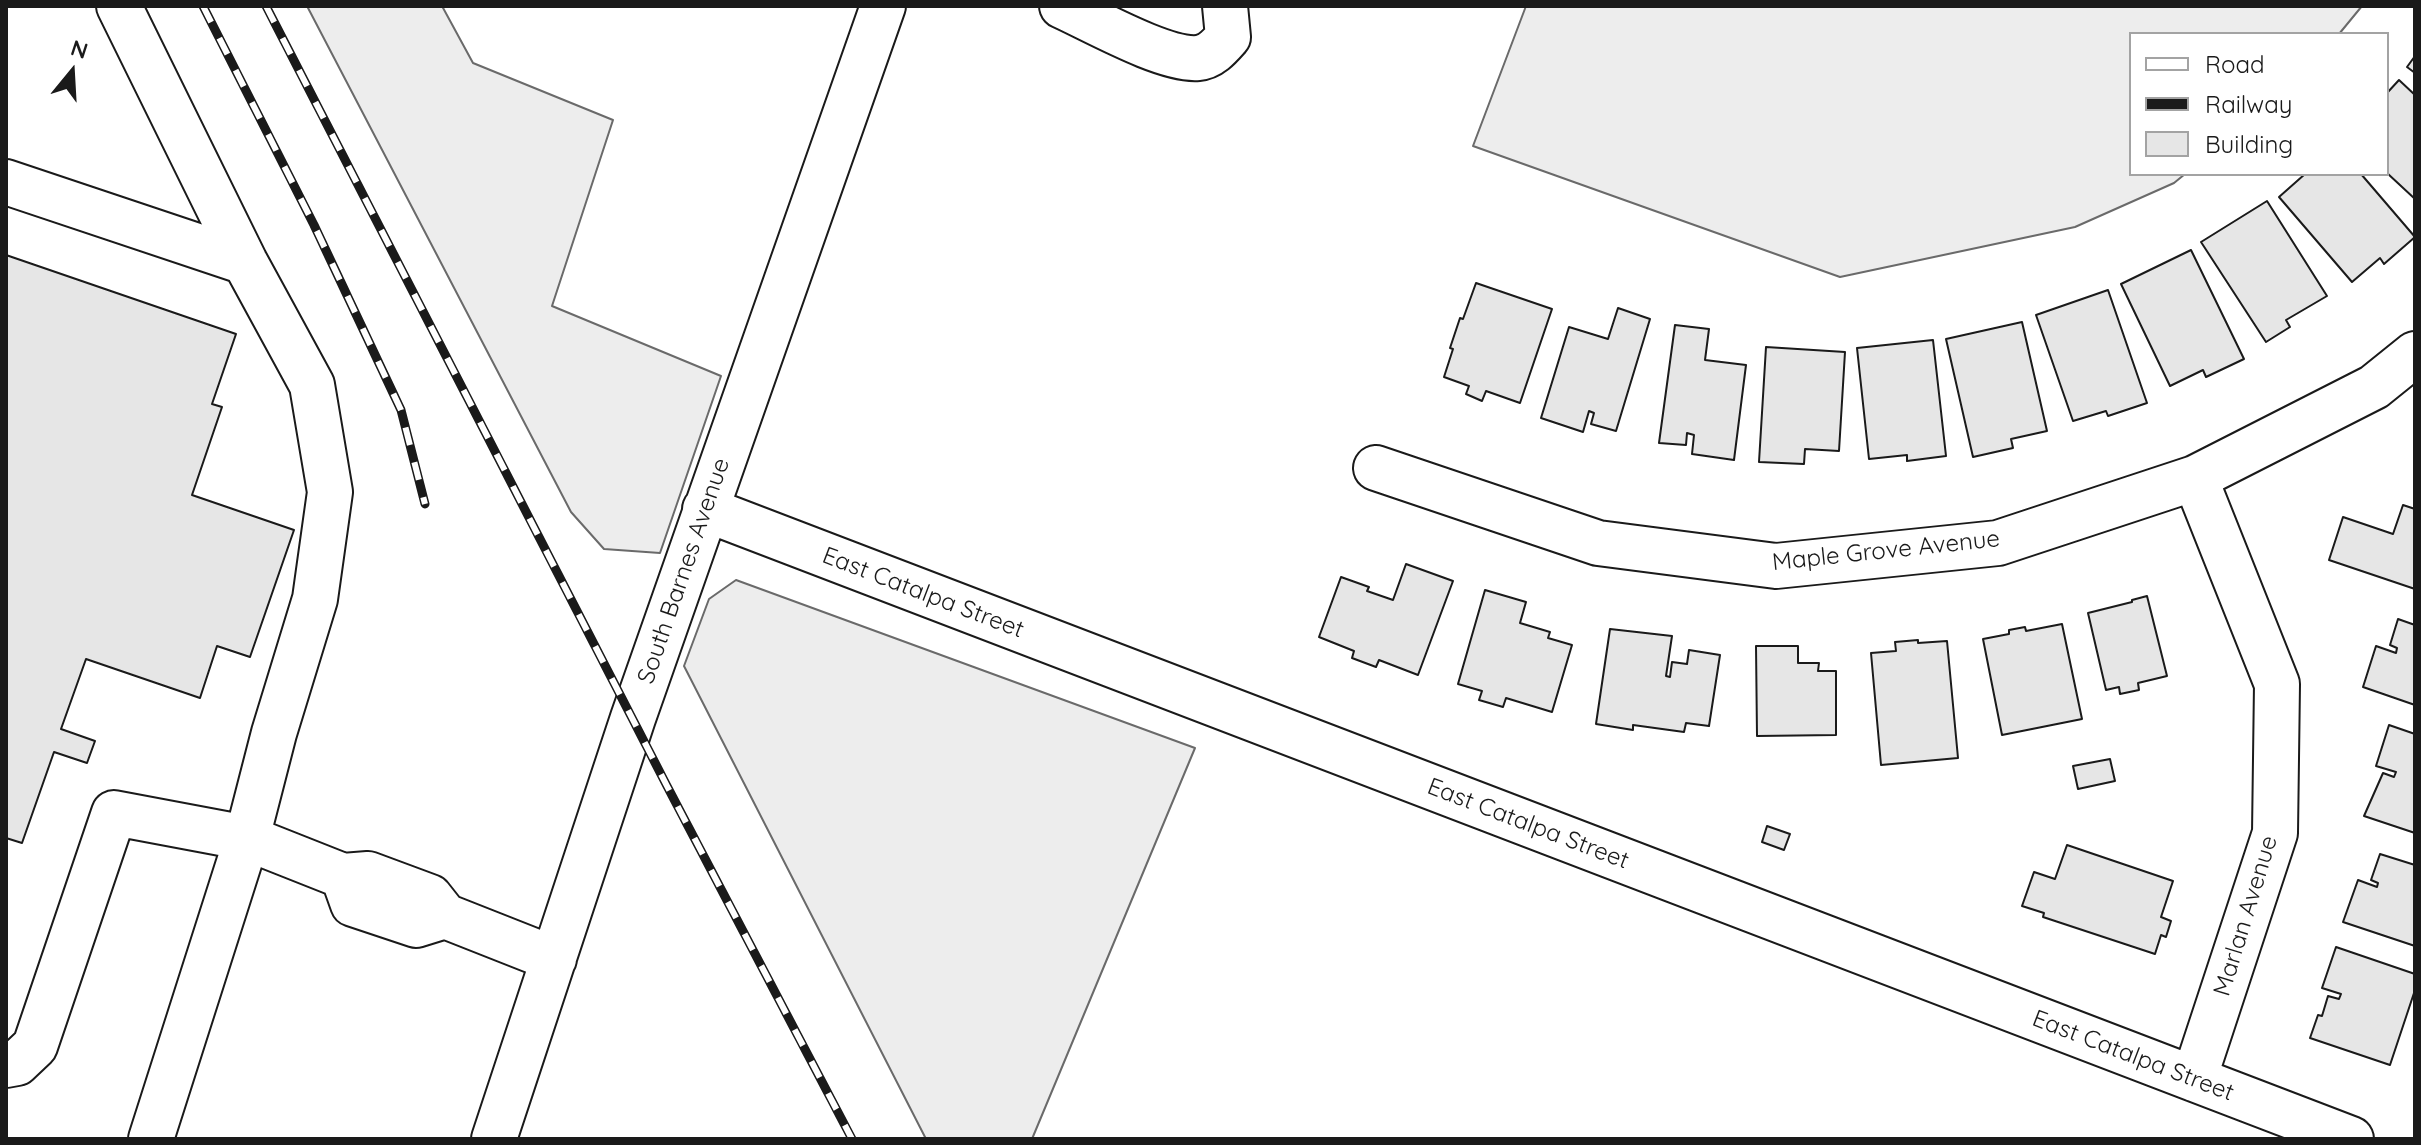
<!DOCTYPE html>
<html>
<head>
<meta charset="utf-8">
<style>
	body { margin:0 }
	#map { position:relative; width:2421px; height:1145px; overflow:hidden; background:#fff; font-family:Quicksand,sans-serif }
	canvas { display:block }
	.frame { position:absolute; inset:0; border:8px solid #1a1a1a; pointer-events:none }
	.legend { position:absolute; left:2129px; top:32px; width:260px; height:144px; box-sizing:border-box; background:#fff; border:2px solid #a3a3a3; margin:0; padding:10px 14px; list-style:none; font-size:24px; color:#1a1a1a }
	.legend li { display:flex; align-items:center; gap:16px; height:40px }
	.legend b { width:40px; border:2px solid #a3a3a3 }
	.north { position:absolute; left:32px; top:32px; width:80px; height:80px; -webkit-text-stroke:6px #fff; paint-order:stroke; rotate:18deg; font-size:22px; font-weight:700; line-height:32px; text-align:center; color:#1a1a1a }
	.north::after { content:''; display:block; margin:auto; width:28px; height:36px; background:#1a1a1a; clip-path:polygon(50% 0,100% 100%,50% 72%,0 100%) }
</style>
</head>
<body>
<div id="map">
<canvas width="2421" height="1145"></canvas>
<div class="frame"></div>
<ul class="legend">
<li><b style="height:10px;background:#fff"></b>Road</li>
<li><b style="height:10px;background:#1a1a1a"></b>Railway</li>
<li><b style="height:22px;background:#e6e6e6"></b>Building</li>
</ul>
<div class="north">N</div>
</div>
<script>
const context = document.querySelector('canvas').getContext('2d');
context.lineJoin = 'round';
function fillPath(path, color) {
  context.fillStyle = color;
  context.fill(path, 'evenodd');
}
function stroke(path, color, width, dash) {
  context.strokeStyle = color;
  context.lineWidth = width;
  context.lineCap = dash ? 'butt' : 'round';
  context.setLineDash(dash || []);
  context.stroke(path);
}
function label(font, color, halo, rows, align = 'center') {
  context.font = font + ' Quicksand,sans-serif';
  context.lineWidth = 6;
  context.setLineDash([]);
  context.textBaseline = 'middle';
  context.strokeStyle = halo;
  context.fillStyle = color;
  for (const [text, x, y, turn = 0] of rows) {
    context.save();
    context.translate(x, y);
    context.rotate((+turn || 0) * Math.PI / 180);
    context.textAlign = isNaN(turn) ? turn : align;
    if (halo) context.strokeText(text, 0, 0);
    context.fillText(text, 0, 0);
    context.restore();
  }
}
const built = new Path2D(`
	M 307,6 L 442,6 L 473,63 L 613,120 L 552,306 L 721,376 L 660,553 L 604,549 L 571,512 Z
	M 1526,6 L 2362,6 L 2339,34 L 2131,34 L 2131,174 L 2185,174 L 2174,183 L 2075,227 L 1840,277 L 1473,146 Z
	M 736,580 L 1195,748 L 1032,1139 L 926,1139 L 684,666 L 709,599 Z`);
const building = new Path2D(`
	M 2415,56 L 2415,73 L 2407,67 Z
	M 2399,80 L 2415,95 L 2415,199 L 2387,173 L 2387,93 Z
	M 2305,174 L 2361,174 L 2415,237 L 2384,264 L 2380,258 L 2352,282 L 2279,197 Z
	M 2267,201 L 2327,296 L 2286,320 L 2290,327 L 2266,342 L 2201,242 Z
	M 2191,250 L 2244,359 L 2206,377 L 2203,370 L 2170,386 L 2121,284 Z
	M 6,255 L 236,334 L 212,404 L 222,407 L 192,495 L 294,530 L 250,657 L 217,646 L 200,698 L 86,659 L 61,729 L 95,741 L 87,763 L 54,752 L 22,843 L 6,838 Z
	M 1476,283 L 1552,309 L 1520,403 L 1486,391 L 1482,401 L 1466,394 L 1469,386 L 1444,377 L 1453,349 L 1450,348 L 1460,318 L 1463,319 Z
	M 2108,290 L 2147,403 L 2108,416 L 2106,411 L 2073,421 L 2036,315 Z
	M 1618,308 L 1650,319 L 1616,431 L 1591,424 L 1594,413 L 1589,411 L 1583,432 L 1541,418 L 1569,327 L 1608,339 Z
	M 2022,322 L 2047,431 L 2011,439 L 2013,448 L 1973,457 L 1946,339 Z
	M 1675,325 L 1709,329 L 1705,360 L 1746,365 L 1734,460 L 1692,454 L 1694,435 L 1687,433 L 1686,445 L 1659,443 Z
	M 1933,340 L 1946,456 L 1907,461 L 1907,455 L 1869,459 L 1857,348 Z
	M 1766,347 L 1845,352 L 1839,451 L 1805,449 L 1804,464 L 1759,462 Z
	M 2403,505 L 2415,509 L 2415,589 L 2329,560 L 2343,517 L 2393,534 Z
	M 1406,564 L 1453,581 L 1418,675 L 1379,660 L 1376,667 L 1352,658 L 1354,651 L 1319,637 L 1341,577 L 1369,587 L 1367,591 L 1393,600 Z
	M 1485,590 L 1526,602 L 1520,623 L 1550,632 L 1548,638 L 1572,645 L 1552,712 L 1506,698 L 1503,707 L 1479,700 L 1482,691 L 1458,684 Z
	M 2147,596 L 2167,676 L 2138,683 L 2139,690 L 2120,694 L 2119,687 L 2106,690 L 2088,613 L 2132,602 L 2132,600 Z
	M 2398,619 L 2415,625 L 2415,705 L 2363,687 L 2376,646 L 2396,653 L 2397,648 L 2390,645 Z
	M 2062,624 L 2082,719 L 2002,735 L 1983,639 L 2009,634 L 2009,630 L 2025,627 L 2026,631 Z
	M 1610,629 L 1672,636 L 1666,676 L 1670,677 L 1672,662 L 1687,664 L 1689,650 L 1720,655 L 1709,726 L 1686,723 L 1684,732 L 1633,725 L 1633,730 L 1596,724 Z
	M 1918,640 L 1918,643 L 1947,641 L 1958,758 L 1881,765 L 1871,653 L 1896,651 L 1895,642 Z
	M 1756,646 L 1798,646 L 1798,663 L 1819,663 L 1818,671 L 1836,671 L 1836,735 L 1757,736 Z
	M 2389,725 L 2415,734 L 2415,833 L 2364,816 L 2383,773 L 2394,777 L 2396,772 L 2376,766 Z
	M 2110,759 L 2115,781 L 2078,789 L 2073,766 Z
	M 1767,826 L 1790,834 L 1784,850 L 1762,842 Z
	M 2067,845 L 2173,881 L 2161,917 L 2171,921 L 2166,937 L 2161,935 L 2155,954 L 2043,917 L 2044,913 L 2022,906 L 2034,872 L 2055,879 Z
	M 2380,854 L 2415,865 L 2415,946 L 2343,922 L 2358,880 L 2377,887 L 2378,883 L 2371,880 Z
	M 2336,947 L 2415,974 L 2415,990 L 2390,1065 L 2310,1038 L 2318,1015 L 2322,1016 L 2328,996 L 2339,999 L 2341,994 L 2322,988 Z`);
const minor = new Path2D(`
	M 119,6 L 245,262 L 312,385 L 330,492 L 315,599 L 274,733 L 247,838 L 151,1139
	M 1062,6 C 1093,20 1165,61 1198,58 C 1211,57 1220,46 1228,37 L 1225,6
	M 6,182 L 245,262
	M 1376,468 L 1598,543 L 1776,566 L 1998,543 L 2195,478 L 2374,387 L 2415,354
	M 705,509 L 2351,1139
	M 343,876 L 353,904 L 416,925 L 445,916
	M 6,1065 L 17,1063 L 35,1046 L 114,813 L 247,838 L 343,876 L 368,874 L 430,897 L 445,916 L 554,959
	M 2194,1079 L 2275,833 L 2277,684 L 2195,478
	M 494,1139 L 633,718 L 883,6`);
const rail = new Path2D(`
	M 203,6 L 314,225 L 401,410 L 425,504
	M 266,6 L 667,786 L 852,1139`);
const streetNames = [
	["Maple Grove Avenue",1886,551,-6],
	["South Barnes Avenue",684,571,-71],
	["East Catalpa Street",923,593,21],
	["East Catalpa Street",1528,824,21],
	["Marlan Avenue",2246,916,-73],
	["East Catalpa Street",2133,1056,21]
];
fillPath(built, '#ededed');
stroke(built, '#6a6a6a', 2);
fillPath(building, '#e6e6e6');
stroke(building, '#1a1a1a', 2);
stroke(minor, '#1a1a1a', 48);
stroke(minor, '#fff', 44);
stroke(rail, '#1a1a1a', 9);
stroke(rail, '#fff', 6, [18]);
label('24px', '#1a1a1a', '#fff', streetNames);
</script>
</body>
</html>
